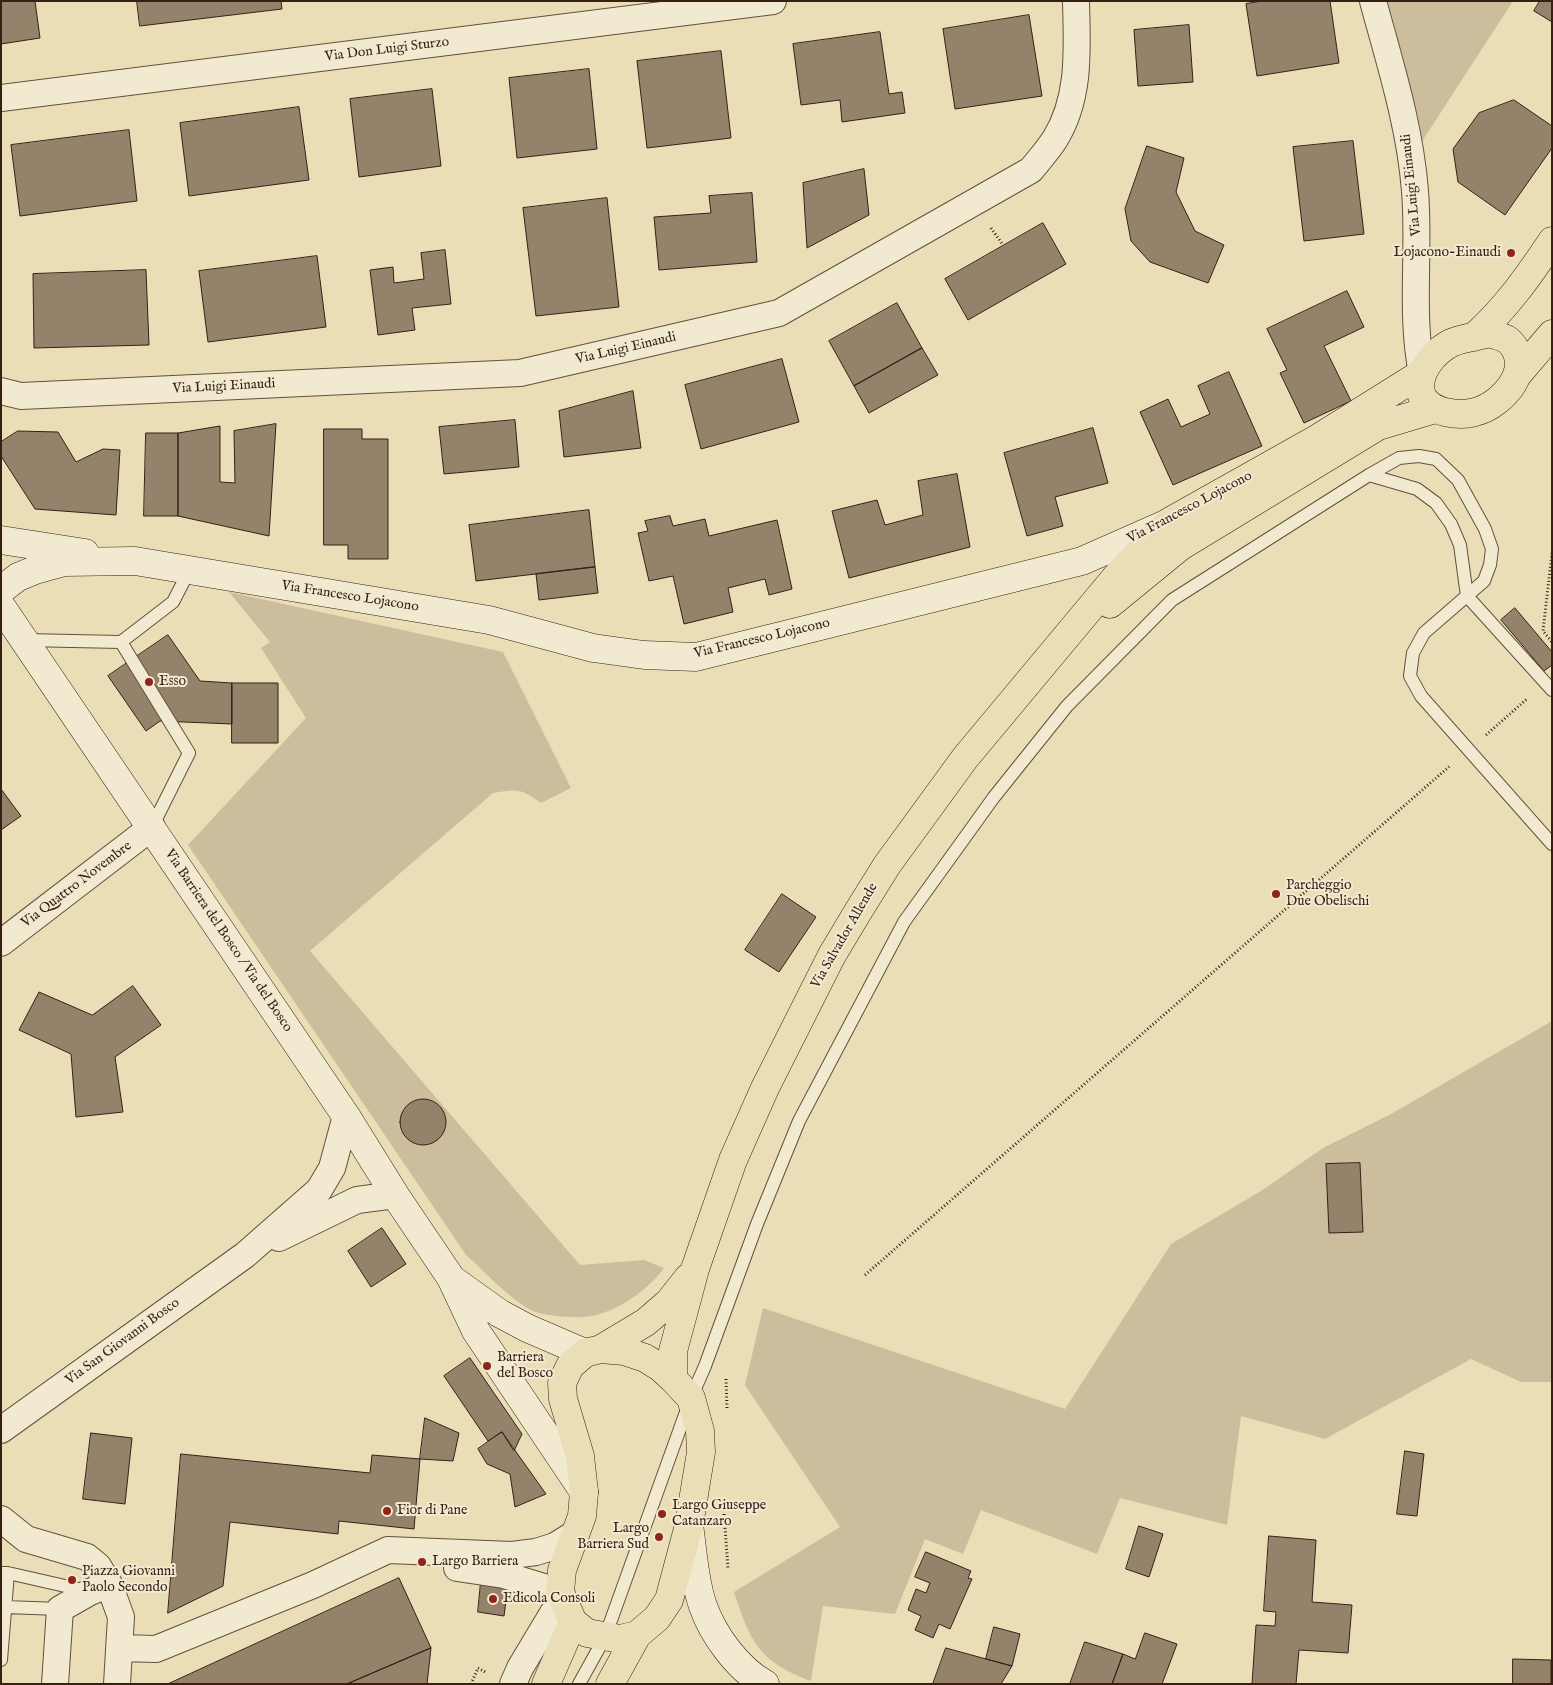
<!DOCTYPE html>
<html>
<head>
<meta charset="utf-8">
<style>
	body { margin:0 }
	#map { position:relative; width:1553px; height:1685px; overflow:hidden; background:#eadeb7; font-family:"IM FELL English",serif }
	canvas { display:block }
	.frame { position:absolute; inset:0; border:2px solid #381f16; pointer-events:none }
</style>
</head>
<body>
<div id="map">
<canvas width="1553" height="1685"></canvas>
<div class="frame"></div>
</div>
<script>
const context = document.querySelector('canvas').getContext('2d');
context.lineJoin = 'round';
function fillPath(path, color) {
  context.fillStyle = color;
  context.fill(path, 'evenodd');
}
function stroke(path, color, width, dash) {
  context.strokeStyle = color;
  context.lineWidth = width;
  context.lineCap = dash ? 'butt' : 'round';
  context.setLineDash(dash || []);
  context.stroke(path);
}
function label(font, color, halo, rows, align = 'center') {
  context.font = font + ' "IM FELL English",serif';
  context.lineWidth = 4;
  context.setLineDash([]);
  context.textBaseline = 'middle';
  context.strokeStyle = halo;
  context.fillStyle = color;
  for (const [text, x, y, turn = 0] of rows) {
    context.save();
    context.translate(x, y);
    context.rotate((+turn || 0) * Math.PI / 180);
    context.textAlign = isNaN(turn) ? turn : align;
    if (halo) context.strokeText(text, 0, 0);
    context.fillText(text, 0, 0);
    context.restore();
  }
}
const green = new Path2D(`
	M 1386,1 L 1513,1 L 1419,146 Z
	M 229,592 L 503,652 L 571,788 L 541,803 C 520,788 519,789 493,793 L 310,951 L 580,1265 L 644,1260 L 664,1268 C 649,1289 618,1311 592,1316 C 580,1318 568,1317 557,1316 C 547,1315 535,1313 527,1308 C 505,1294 485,1272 466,1255 L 188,845 L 306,718 L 261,648 L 270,642 Z
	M 1552,1021 L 1552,1382 L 1521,1382 L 1471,1359 L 1325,1439 L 1241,1416 L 1227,1525 L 1120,1498 L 1097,1554 L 981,1510 L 963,1554 L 925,1539 L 895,1614 L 823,1606 L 811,1681 C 759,1662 750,1641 734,1592 L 840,1527 L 745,1385 L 763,1308 L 1065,1409 L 1171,1244 L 1261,1191 L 1323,1148 L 1391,1114 Z`);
const building = new Path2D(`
	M 1,1 L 35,1 L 40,38 L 1,44 Z
	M 137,1 L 281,1 L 282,9 L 140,26 Z
	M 1262,1 L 1330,1 L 1339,63 L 1257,76 L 1246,4 Z
	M 1540,1 L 1552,1 L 1552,22 L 1534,11 Z
	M 1029,15 L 1042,96 L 955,109 L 943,29 Z
	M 1189,25 L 1193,82 L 1138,86 L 1134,30 Z
	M 880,32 L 889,94 L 902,92 L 905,113 L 842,122 L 840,100 L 801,105 L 793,44 Z
	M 721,51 L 731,138 L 647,148 L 637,61 Z
	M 589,69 L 597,149 L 517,158 L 509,78 Z
	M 432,89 L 441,166 L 359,177 L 350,99 Z
	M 1514,100 L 1552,126 L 1552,148 L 1505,215 L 1458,182 L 1453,149 L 1479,113 Z
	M 299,107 L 309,180 L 189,196 L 180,123 Z
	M 129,130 L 137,201 L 20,216 L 11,145 Z
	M 1353,141 L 1364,234 L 1304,241 L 1293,147 Z
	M 1147,146 L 1184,158 L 1176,192 L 1195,231 L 1224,245 L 1208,283 L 1150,262 L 1131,241 L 1125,209 Z
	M 864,169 L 869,215 L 807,248 L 803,183 Z
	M 752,193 L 757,262 L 659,270 L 654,217 L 711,213 L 709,196 Z
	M 607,198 L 619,307 L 536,316 L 523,208 Z
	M 1043,223 L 1066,264 L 968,320 L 945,279 Z
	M 445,250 L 451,304 L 412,308 L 415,330 L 378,335 L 370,270 L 393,267 L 394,283 L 424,279 L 421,253 Z
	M 317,256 L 326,327 L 208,342 L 199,271 Z
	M 146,270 L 149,345 L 34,348 L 33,274 Z
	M 1347,291 L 1364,327 L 1324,346 L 1351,401 L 1304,423 L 1280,373 L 1287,370 L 1267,329 Z
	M 897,303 L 922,348 L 854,386 L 829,341 Z
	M 922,348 L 938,375 L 869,413 L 854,386 Z
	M 782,359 L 799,422 L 701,449 L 685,385 Z
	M 1229,372 L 1262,446 L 1173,485 L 1140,412 L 1168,399 L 1181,427 L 1210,414 L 1198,386 Z
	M 633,391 L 641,448 L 564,457 L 559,411 Z
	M 515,420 L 519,467 L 444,474 L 439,427 Z
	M 276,424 L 269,536 L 178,516 L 178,433 L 220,426 L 220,482 L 235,483 L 234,431 Z
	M 1093,428 L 1108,483 L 1055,497 L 1063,526 L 1027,536 L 1004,453 Z
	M 324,429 L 362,429 L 362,439 L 388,439 L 388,559 L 348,559 L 348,545 L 324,545 Z
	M 18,431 L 58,432 L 76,462 L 103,449 L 120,450 L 116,515 L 35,509 L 1,456 L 1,442 Z
	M 146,433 L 178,433 L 178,516 L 144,516 Z
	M 957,474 L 970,547 L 849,578 L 832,511 L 877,500 L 885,525 L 923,515 L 918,481 Z
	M 589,510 L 595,567 L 476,581 L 469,525 Z
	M 670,516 L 673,526 L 705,519 L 709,536 L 777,520 L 792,589 L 769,595 L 765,579 L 728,588 L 733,612 L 684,624 L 673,576 L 649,581 L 638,533 L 648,531 L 645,521 Z
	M 595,567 L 598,593 L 539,600 L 536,574 Z
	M 1515,608 L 1552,652 L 1552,665 L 1544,671 L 1501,620 Z
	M 168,635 L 200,681 L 232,683 L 232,724 L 160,721 L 146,731 L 108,676 Z
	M 232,683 L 278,683 L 278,743 L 232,743 Z
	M 1,789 L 21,816 L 1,830 Z
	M 782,894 L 816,917 L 779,972 L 745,950 Z
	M 133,986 L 161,1025 L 115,1057 L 123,1112 L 76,1117 L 71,1054 L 19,1030 L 39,992 L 92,1015 Z
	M400 1122a23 23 0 1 1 46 0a23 23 0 1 1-46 0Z
	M 1360,1163 L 1363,1232 L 1329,1233 L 1326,1164 Z
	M 382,1228 L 406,1264 L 371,1287 L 348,1251 Z
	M 470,1358 L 522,1434 L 514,1451 L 502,1432 L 488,1441 L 444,1376 Z
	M 425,1418 L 459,1433 L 453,1461 L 420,1459 Z
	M 502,1432 L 546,1494 L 515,1507 L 510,1474 L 487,1464 L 478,1449 Z
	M 91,1433 L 132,1438 L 125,1504 L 83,1499 Z
	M 1405,1451 L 1424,1454 L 1417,1516 L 1397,1514 Z
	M 181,1454 L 370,1473 L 372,1455 L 420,1459 L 414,1529 L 339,1521 L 338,1534 L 230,1522 L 223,1586 L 168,1613 Z
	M 1139,1526 L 1163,1534 L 1149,1577 L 1126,1569 Z
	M 1269,1536 L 1316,1540 L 1312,1602 L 1352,1605 L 1348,1653 L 1299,1650 L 1296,1684 L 1252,1684 L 1256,1625 L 1275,1626 L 1276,1612 L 1264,1611 Z
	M 926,1552 L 971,1571 L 968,1578 L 972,1579 L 950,1629 L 939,1624 L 933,1638 L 915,1630 L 921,1616 L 908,1610 L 916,1589 L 926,1593 L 930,1583 L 915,1577 Z
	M 399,1578 L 431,1648 L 347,1684 L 168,1684 Z
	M 481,1582 L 508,1586 L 504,1616 L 478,1612 Z
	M 994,1627 L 1020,1634 L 1012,1666 L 986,1659 Z
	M 1145,1633 L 1177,1644 L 1162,1684 L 1112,1684 L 1123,1654 L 1135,1659 Z
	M 1085,1642 L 1123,1654 L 1112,1684 L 1070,1684 Z
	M 431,1648 L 427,1684 L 347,1684 Z
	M 946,1648 L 986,1659 L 1012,1666 L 1001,1684 L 933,1684 Z
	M 1513,1659 L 1551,1660 L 1551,1684 L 1513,1684 Z`);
const path = new Path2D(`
	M 991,228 L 1003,245
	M 1552,553 L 1543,631 L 1552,642
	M 1486,735 L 1528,698
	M 865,1275 L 1451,765
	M 726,1379 L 727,1408
	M 724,1514 L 728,1568
	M 471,1684 L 478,1668 L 487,1673`);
const lane = new Path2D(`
	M 1369,475 L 1417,489 L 1436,503 L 1451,524 L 1460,545 L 1467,596 L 1552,690
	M 24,640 L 121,642 L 189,753 L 152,827
	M 121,642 L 173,602 L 189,571
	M 1,1573 L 8,1573 L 1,1660
	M 8,1573 L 87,1591
	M 5,1607 L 60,1609
	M 579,1684 L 605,1637 L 691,1398 L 705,1366 L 757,1224 L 799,1121 L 904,922 L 994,797 L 1067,706 L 1172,600 L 1369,475 L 1399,458 L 1419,456 L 1436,459 L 1458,480 L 1485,529 L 1492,549 L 1490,565 L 1484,581 L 1424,633 L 1413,653 L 1410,676 L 1421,696 L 1552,844`);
const street = new Path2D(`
	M 1373,1 C 1390,64 1410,126 1415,191 C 1420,251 1410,314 1422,373
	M 1,98 L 773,1
	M 1,391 L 21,396 L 520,373 L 779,313 L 1031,170 C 1039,160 1048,150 1055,139 C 1081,97 1077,48 1076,1
	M 1,943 L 152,827
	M 279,1238 L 357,1200 L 395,1195
	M 1,1430 L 245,1255 L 319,1190 L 332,1168 L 346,1116
	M 1,1519 L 26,1539 L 87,1557 L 98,1566 L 109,1584 L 121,1617 L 117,1684
	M 457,1568 L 504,1575 L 560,1592
	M 120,1648 L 156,1649 L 313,1585 L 388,1550 L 512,1555 L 536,1552 L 555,1546 L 576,1533
	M 55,1684 L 60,1609 L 90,1592 L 109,1584
	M 513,1684 L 520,1668 L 562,1598`);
const secondary = new Path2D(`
	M 1,540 L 85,553
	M 1,590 L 18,577 L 35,570 L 64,562 L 135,561 L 489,620 L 593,648 L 644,655 L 696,657 L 1082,561 L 1168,523
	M 1,606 L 346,1116 L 395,1195 L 451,1278 L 476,1331 L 584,1492
	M 453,1280 L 499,1313 L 527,1328 L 585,1353
	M 689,1525 C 693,1552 694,1581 703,1606 C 713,1635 738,1669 765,1684`);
const primary = new Path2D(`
	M 1491,333 C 1496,336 1505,337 1509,341 C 1536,367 1503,405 1475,412 C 1465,415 1454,414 1445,412 C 1402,401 1422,358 1451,343 C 1462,338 1479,336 1491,333 Z
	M 1474,337 C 1506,308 1528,277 1552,241
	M 1518,374 L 1552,334
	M 1110,604 L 1181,546 L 1378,426 L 1435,409
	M 601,1349 L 624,1351 L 645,1358 L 661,1368 L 673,1379 L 691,1398 L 700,1431 L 701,1452 L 689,1525 L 669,1600 L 657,1618 L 637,1635 L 610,1684
	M 673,1379 L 673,1351 L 695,1269 L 733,1160 L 765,1088 L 832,955 L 859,910 L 887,865 L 965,758 L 1121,571 L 1169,522 L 1315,440 L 1422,373
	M 637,1635 L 620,1639 L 587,1633 L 573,1622 L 560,1592 L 562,1570 L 582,1516 L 584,1492 L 580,1456 L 563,1399 L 562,1383 L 570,1366 L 585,1353 L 601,1349 L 646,1322 L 669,1302 L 688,1278
	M 546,1684 L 573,1622`);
const markers = [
	[1511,253,5,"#8f2418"],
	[149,682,5,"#8f2418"],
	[1276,894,5,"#8f2418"],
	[487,1366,5,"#8f2418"],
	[387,1511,5,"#8f2418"],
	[662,1514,5,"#8f2418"],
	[659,1537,5,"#8f2418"],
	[422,1562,5,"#8f2418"],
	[72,1580,5,"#8f2418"],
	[493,1599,5,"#8f2418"]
];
const streetNames = [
	["Via Don Luigi Sturzo",387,50,-7],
	["Via Luigi Einaudi",1412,185,-96],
	["Via Luigi Einaudi",626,349,-13],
	["Via Luigi Einaudi",224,387,-3],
	["Via Francesco Lojacono",1190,508,-28],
	["Via Francesco Lojacono",350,597,9],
	["Via Francesco Lojacono",762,639,-13],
	["Via Quattro Novembre",77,885,-37],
	["Via Salvador Allende",845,936,-60],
	["Via Barriera del Bosco / Via del Bosco",228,941,56],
	["Via San Giovanni Bosco",123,1342,-36]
];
const poiNames = [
	["Lojacono-Einaudi",1501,253,"right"],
	["Esso",159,682],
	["Parcheggio",1286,886],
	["Due Obelischi",1286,902],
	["Barriera",497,1358],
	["del Bosco",497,1374],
	["Largo Giuseppe",672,1506],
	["Catanzaro",672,1522],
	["Fior di Pane",397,1511],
	["Largo",649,1529,"right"],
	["Barriera Sud",649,1545,"right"],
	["Largo Barriera",432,1562],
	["Piazza Giovanni",82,1572],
	["Paolo Secondo",82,1588],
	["Edicola Consoli",503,1599]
];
fillPath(green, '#ccbe9c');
fillPath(building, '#95826a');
stroke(building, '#381f16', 1);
stroke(lane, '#644f3e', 14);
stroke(street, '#644f3e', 28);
stroke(secondary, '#381f16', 29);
stroke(primary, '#381f16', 29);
stroke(path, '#381f16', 3, [1, 2.5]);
stroke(lane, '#f1ead0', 12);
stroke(street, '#f1ead0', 26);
stroke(secondary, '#f1ead0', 28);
stroke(primary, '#eadeb7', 28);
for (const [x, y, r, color] of markers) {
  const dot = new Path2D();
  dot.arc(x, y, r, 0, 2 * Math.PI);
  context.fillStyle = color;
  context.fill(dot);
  stroke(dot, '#f1ead0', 2);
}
label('14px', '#381f16', '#f1ead0', streetNames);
label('14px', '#381f16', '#f1ead0', poiNames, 'left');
</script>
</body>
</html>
